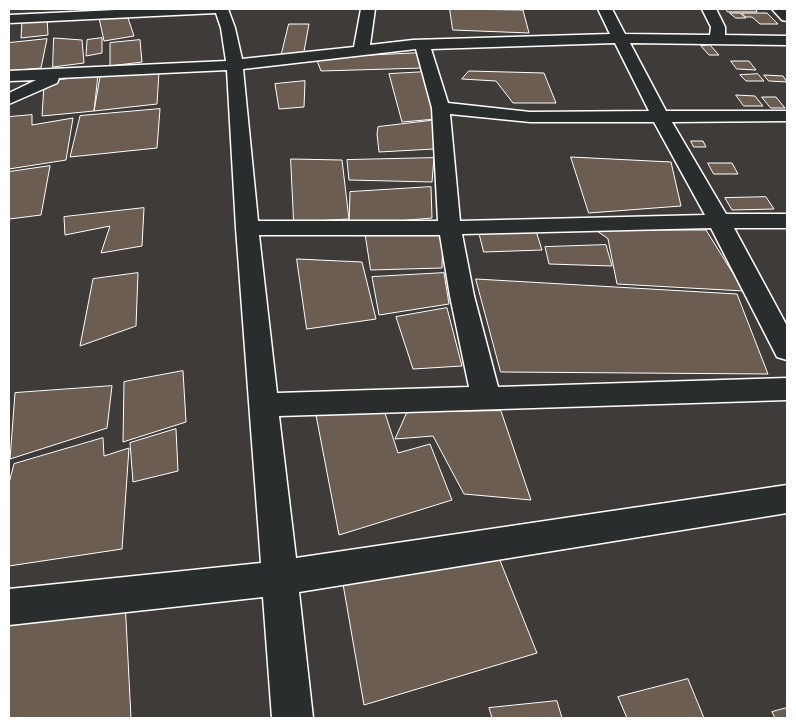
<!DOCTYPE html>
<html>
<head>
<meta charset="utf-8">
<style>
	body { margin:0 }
	#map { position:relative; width:796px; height:727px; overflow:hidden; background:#3e3b39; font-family:Caveat,sans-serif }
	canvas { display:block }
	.frame { position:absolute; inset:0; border:10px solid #fff; pointer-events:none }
</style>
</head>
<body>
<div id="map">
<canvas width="796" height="727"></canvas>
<div class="frame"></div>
</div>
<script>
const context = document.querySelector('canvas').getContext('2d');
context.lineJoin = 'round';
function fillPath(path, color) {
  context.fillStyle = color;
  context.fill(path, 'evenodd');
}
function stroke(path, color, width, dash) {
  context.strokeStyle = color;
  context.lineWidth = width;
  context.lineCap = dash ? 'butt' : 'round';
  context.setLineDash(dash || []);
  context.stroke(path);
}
const building = new Path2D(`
	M 450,9 L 523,10 L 529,33 L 453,30 Z
	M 726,9 L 756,9 L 757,12 L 728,12 Z
	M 730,13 L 740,13 L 746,18 L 736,18 Z
	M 742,13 L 767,13 L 778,24 L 760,24 L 752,17 L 746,17 Z
	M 127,15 L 134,36 L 104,41 L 99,18 Z
	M 47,18 L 48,35 L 21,38 L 22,20 Z
	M 289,24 L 309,24 L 303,57 L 281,57 Z
	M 54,38 L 82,40 L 84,63 L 53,67 Z
	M 102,38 L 102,53 L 86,56 L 87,40 Z
	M 47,39 L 41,68 L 9,71 L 9,43 Z
	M 140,40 L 142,62 L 110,66 L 110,43 Z
	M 710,45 L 719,55 L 709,55 L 701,46 Z
	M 421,53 L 423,68 L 321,71 L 316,58 Z
	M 731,61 L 749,61 L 756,70 L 737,69 Z
	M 469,71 L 544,73 L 556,103 L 513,103 L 496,81 L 462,79 Z
	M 159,72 L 157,104 L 94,111 L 100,77 Z
	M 426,72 L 436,119 L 402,122 L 389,74 Z
	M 758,74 L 764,81 L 746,81 L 740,75 Z
	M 98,75 L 94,111 L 42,116 L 44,85 L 57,80 Z
	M 764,75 L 783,76 L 787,82 L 769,81 Z
	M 305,81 L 304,107 L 279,109 L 275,84 Z
	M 736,95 L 755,96 L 763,106 L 744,106 Z
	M 762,97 L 776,97 L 785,108 L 771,108 Z
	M 160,109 L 157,148 L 70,157 L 80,116 Z
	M 32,115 L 32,125 L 73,118 L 66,160 L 9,169 L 9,117 Z
	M 437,120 L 434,149 L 379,152 L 377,134 L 378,127 Z
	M 691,141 L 703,141 L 706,147 L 694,147 Z
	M 571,157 L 671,162 L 681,206 L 589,213 Z
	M 434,158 L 432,182 L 349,180 L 347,160 Z
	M 291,159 L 342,160 L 349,219 L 294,222 Z
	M 708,163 L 732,163 L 738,174 L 714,174 Z
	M 50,166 L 41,215 L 9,219 L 9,172 Z
	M 431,187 L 432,218 L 349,225 L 350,192 Z
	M 766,197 L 774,209 L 732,210 L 725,198 Z
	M 144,208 L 142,246 L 101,253 L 110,226 L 65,235 L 64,217 Z
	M 478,228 L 536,231 L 542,250 L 484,252 Z
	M 596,230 L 706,230 L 744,291 L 617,284 L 608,239 Z
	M 365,231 L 443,234 L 442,268 L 371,270 Z
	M 606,245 L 612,266 L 549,264 L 545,247 Z
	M 297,259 L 362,262 L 376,319 L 307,329 Z
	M 138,273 L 136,326 L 80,346 L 93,279 Z
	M 444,273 L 449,304 L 379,315 L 372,277 Z
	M 476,279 L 737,294 L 768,374 L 501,372 Z
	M 447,308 L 462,366 L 413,369 L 396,317 Z
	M 183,371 L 186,422 L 123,442 L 124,382 Z
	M 112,386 L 107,428 L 10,459 L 15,393 Z
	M 381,401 L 398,453 L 430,444 L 452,500 L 339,535 L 315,410 Z
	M 501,411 L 531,500 L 464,494 L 433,436 L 395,439 L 407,412 Z
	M 176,429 L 178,471 L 133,482 L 130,443 Z
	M 103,438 L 104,456 L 129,448 L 122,549 L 9,566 L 9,483 L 14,464 Z
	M 499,558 L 537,653 L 364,705 L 343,584 Z
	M 125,600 L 131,718 L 9,718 L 9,618 Z
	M 688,679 L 704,718 L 627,718 L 618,697 Z
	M 557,701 L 562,718 L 492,718 L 489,708 Z
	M 787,708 L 787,718 L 775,718 L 772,712 Z`);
const street = new Path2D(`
	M 137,9 L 228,9 L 235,28 L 242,59 L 354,47 L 361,9 L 375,9 L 370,45 L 413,40 L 610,34 L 598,9 L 612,9 L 625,34 L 710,35 L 711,27 L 702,9 L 716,9 L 725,27 L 725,35 L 787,36 L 787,45 L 630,43 L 666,111 L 787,111 L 787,121 L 672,122 L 726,214 L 787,214 L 787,228 L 734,228 L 787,326 L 787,360 L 777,357 L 711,228 L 462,234 L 474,296 L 498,387 L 787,378 L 787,400 L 279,416 L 296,558 L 787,485 L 787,513 L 299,592 L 313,718 L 272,718 L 263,597 L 9,625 L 9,589 L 261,563 L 236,228 L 227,70 L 59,78 L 57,83 L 9,104 L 9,93 L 36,80 L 9,81 L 9,71 L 226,61 L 221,28 L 216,13 L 9,23 L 9,15 ZM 615,43 L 649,111 L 530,112 L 448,103 L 431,49 ZM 416,49 L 432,108 L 438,221 L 258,221 L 243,69 ZM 450,114 L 530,122 L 654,122 L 705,215 L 460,221 ZM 259,235 L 440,235 L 450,296 L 469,387 L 277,393 Z
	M 772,9 L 787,9 L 787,21 L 782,20 Z`);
fillPath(building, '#6b5d52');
stroke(building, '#fff', 1);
stroke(street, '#fff', 3);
fillPath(street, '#2a2d2e');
</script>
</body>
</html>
